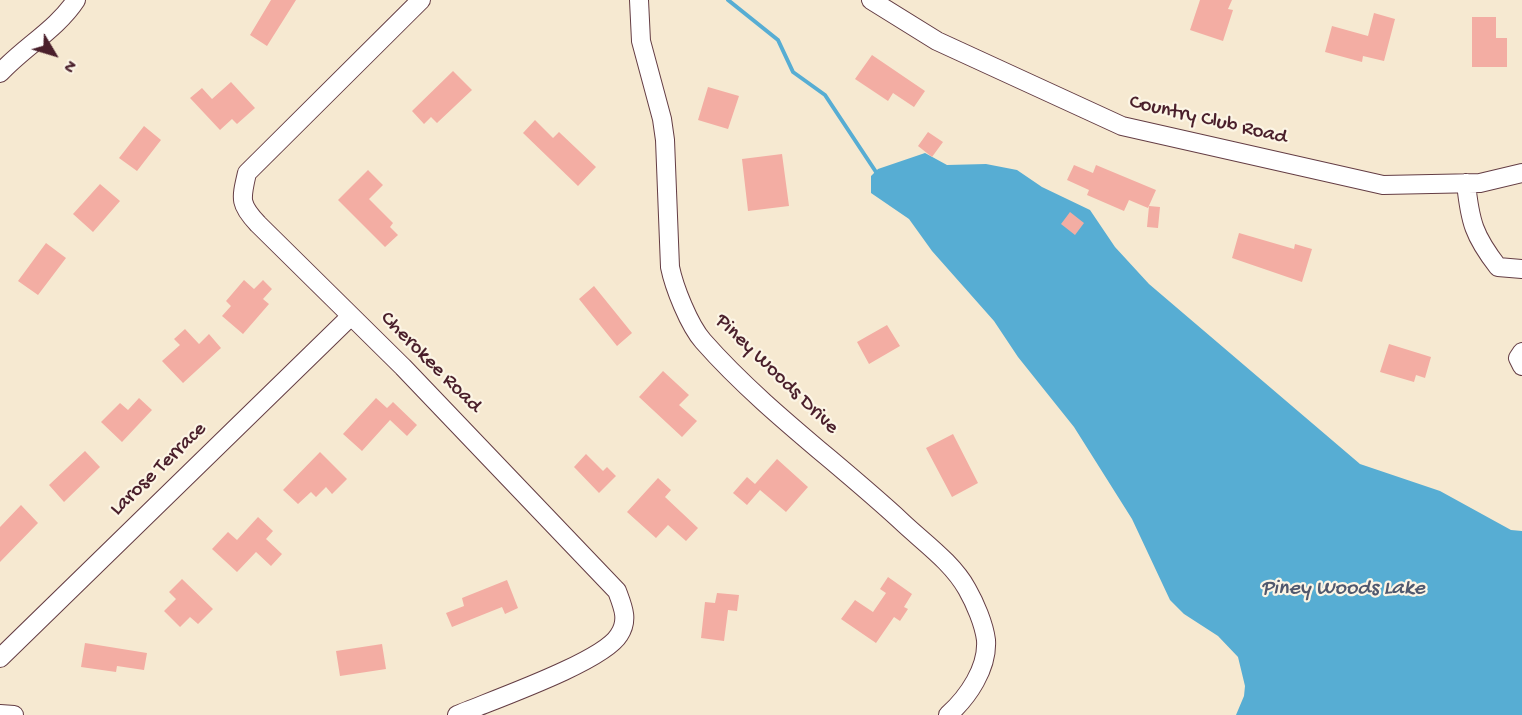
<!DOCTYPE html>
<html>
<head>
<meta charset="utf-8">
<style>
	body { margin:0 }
	#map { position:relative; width:1522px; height:715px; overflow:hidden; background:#f6e9d1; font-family:"Gochi Hand",sans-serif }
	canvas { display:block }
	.north { position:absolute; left:24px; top:24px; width:60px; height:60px; -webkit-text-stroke:4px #fcf5e5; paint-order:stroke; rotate:128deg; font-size:16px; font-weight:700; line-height:24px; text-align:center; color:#4a1f2b }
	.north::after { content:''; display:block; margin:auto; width:21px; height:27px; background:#4a1f2b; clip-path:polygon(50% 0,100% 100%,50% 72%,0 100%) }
</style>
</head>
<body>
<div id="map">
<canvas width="1522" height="715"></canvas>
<div class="north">N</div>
</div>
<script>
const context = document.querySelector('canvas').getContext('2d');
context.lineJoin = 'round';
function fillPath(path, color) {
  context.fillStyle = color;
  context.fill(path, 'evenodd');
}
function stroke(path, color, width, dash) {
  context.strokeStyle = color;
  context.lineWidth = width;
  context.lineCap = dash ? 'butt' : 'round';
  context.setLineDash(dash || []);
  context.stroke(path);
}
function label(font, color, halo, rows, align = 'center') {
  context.font = font + ' "Gochi Hand",sans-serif';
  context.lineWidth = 4.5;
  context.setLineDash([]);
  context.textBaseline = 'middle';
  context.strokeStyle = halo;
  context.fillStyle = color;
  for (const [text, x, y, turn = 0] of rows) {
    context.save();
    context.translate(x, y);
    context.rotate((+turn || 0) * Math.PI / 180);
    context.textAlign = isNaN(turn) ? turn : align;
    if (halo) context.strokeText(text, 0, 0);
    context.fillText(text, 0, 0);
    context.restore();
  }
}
const water = new Path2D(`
	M 925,153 L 947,165 L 986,164 L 1017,170 L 1042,187 L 1090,210 L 1115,247 L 1149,284 L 1360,464 L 1440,491 L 1511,530 L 1522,531 L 1522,715 L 1236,715 L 1244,696 L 1245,686 L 1238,657 L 1218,636 L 1184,614 L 1170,600 L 1132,519 L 1074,427 L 1018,357 L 994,321 L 932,251 L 909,219 L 871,193 L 871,176 L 878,169 Z`);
const stream = new Path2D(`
	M 728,0 L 778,40 L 793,72 L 825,95 L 876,172`);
const building = new Path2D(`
	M 271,0 L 296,0 L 267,46 L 250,35 Z
	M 1200,0 L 1232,0 L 1228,9 L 1233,10 L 1223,41 L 1190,30 Z
	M 1374,13 L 1395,19 L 1384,61 L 1363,56 L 1362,62 L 1325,52 L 1332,26 L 1368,36 Z
	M 1472,17 L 1496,17 L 1496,38 L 1507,38 L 1507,67 L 1472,67 Z
	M 872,55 L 925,91 L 914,107 L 893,93 L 888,101 L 855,79 Z
	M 453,71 L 472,90 L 437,123 L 431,117 L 424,124 L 412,111 Z
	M 231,82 L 255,108 L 237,124 L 232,119 L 220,130 L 190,98 L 202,88 L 212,99 Z
	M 708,87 L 739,96 L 728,129 L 698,120 Z
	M 535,120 L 553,138 L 559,132 L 596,167 L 578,186 L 523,133 Z
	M 144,126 L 161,140 L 137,171 L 119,158 Z
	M 928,132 L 943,142 L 932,157 L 918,146 Z
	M 782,154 L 789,206 L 748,211 L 742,159 Z
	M 1074,165 L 1093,173 L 1096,165 L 1156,190 L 1148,208 L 1129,200 L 1124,211 L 1087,195 L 1089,190 L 1067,180 Z
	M 368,170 L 383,185 L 369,199 L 393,223 L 390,227 L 398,235 L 385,247 L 338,200 Z
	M 100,184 L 120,201 L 93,232 L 73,214 Z
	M 1149,206 L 1160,207 L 1158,228 L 1147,227 Z
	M 1070,212 L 1084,223 L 1075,235 L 1061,224 Z
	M 1239,233 L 1294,249 L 1295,244 L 1312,249 L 1302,282 L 1232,258 Z
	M 46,243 L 66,258 L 38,295 L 18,281 Z
	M 244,280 L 254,289 L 263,280 L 272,289 L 263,299 L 269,304 L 243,334 L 222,316 L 231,306 L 226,301 Z
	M 594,286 L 632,333 L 617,346 L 579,299 Z
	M 887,325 L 900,346 L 869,364 L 857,342 Z
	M 185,329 L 199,344 L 209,334 L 221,348 L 183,383 L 162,361 L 180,345 L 174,339 Z
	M 1389,344 L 1431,357 L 1425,378 L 1416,375 L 1414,382 L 1380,372 Z
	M 663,371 L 689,395 L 679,405 L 697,421 L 682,437 L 639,397 Z
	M 139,398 L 152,410 L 122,442 L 101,422 L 120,403 L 128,410 Z
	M 376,398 L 387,408 L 393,402 L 417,425 L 407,436 L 390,420 L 362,451 L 343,434 Z
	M 953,434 L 978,483 L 952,497 L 926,448 Z
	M 85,451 L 100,467 L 64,502 L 49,485 Z
	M 320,452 L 347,479 L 332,494 L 326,487 L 316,497 L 311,492 L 298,504 L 283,490 Z
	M 586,454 L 603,471 L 607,467 L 616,476 L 599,493 L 574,467 Z
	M 777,459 L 808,487 L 786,512 L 760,490 L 747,505 L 733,493 L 747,477 L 755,484 Z
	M 658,478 L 671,490 L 665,497 L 698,528 L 686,541 L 668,525 L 656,538 L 627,512 Z
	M 21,505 L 38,523 L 0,562 L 0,527 Z
	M 258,517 L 273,531 L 266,539 L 282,554 L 271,566 L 256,552 L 237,572 L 212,549 L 228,532 L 237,540 Z
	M 888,577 L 912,594 L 904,607 L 908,609 L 900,621 L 894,617 L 876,643 L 841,619 L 855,600 L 873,612 L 886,593 L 880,589 Z
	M 182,579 L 213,609 L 198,624 L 190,617 L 180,627 L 164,611 L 176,599 L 169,592 Z
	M 507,580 L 518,608 L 505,614 L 502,607 L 452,627 L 446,613 L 464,606 L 462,598 Z
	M 717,593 L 739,595 L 737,611 L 728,610 L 724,641 L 701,638 L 705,602 L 715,603 Z
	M 85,643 L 147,653 L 144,670 L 117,666 L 116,672 L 81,667 Z
	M 382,644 L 386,669 L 340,676 L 336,651 Z`);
const minor = new Path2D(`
	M 421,0 L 247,173 C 241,199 239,204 258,224 L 403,367 L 617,591 C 623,607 629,620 619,635 C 603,662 490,701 457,715
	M 639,0 L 641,41 L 662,119 L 665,140 L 670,267 C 674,287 689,325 703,341 C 761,407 836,461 901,521 C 923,542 952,562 967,589 C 975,603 984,624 986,640 C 988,668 968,697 948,715
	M 871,0 L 937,41 L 1122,126 L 1383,185 L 1480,183 L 1522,173
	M 0,73 C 24,47 57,29 76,0
	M 1466,183 C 1470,222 1474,236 1498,267 L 1522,269
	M 1522,352 L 1518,358 L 1522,366
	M 0,658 L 351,316
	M 0,714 L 14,715`);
const streetNames = [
	["Country Club Road",1208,121,13],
	["Cherokee Road",430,363,45],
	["Piney Woods Drive",776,375,44],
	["Larose Terrace",159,470,-44]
];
const waterNames = [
	["Piney Woods Lake",1343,590]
];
fillPath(water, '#57add3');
stroke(stream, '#57add3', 4);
fillPath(building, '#f3ada3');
stroke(minor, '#643d44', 20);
stroke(minor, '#fff', 18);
label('21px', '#4a1f2b', '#fcf5e5', streetNames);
label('italic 22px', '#4f586e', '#fcf5e5', waterNames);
</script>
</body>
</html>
